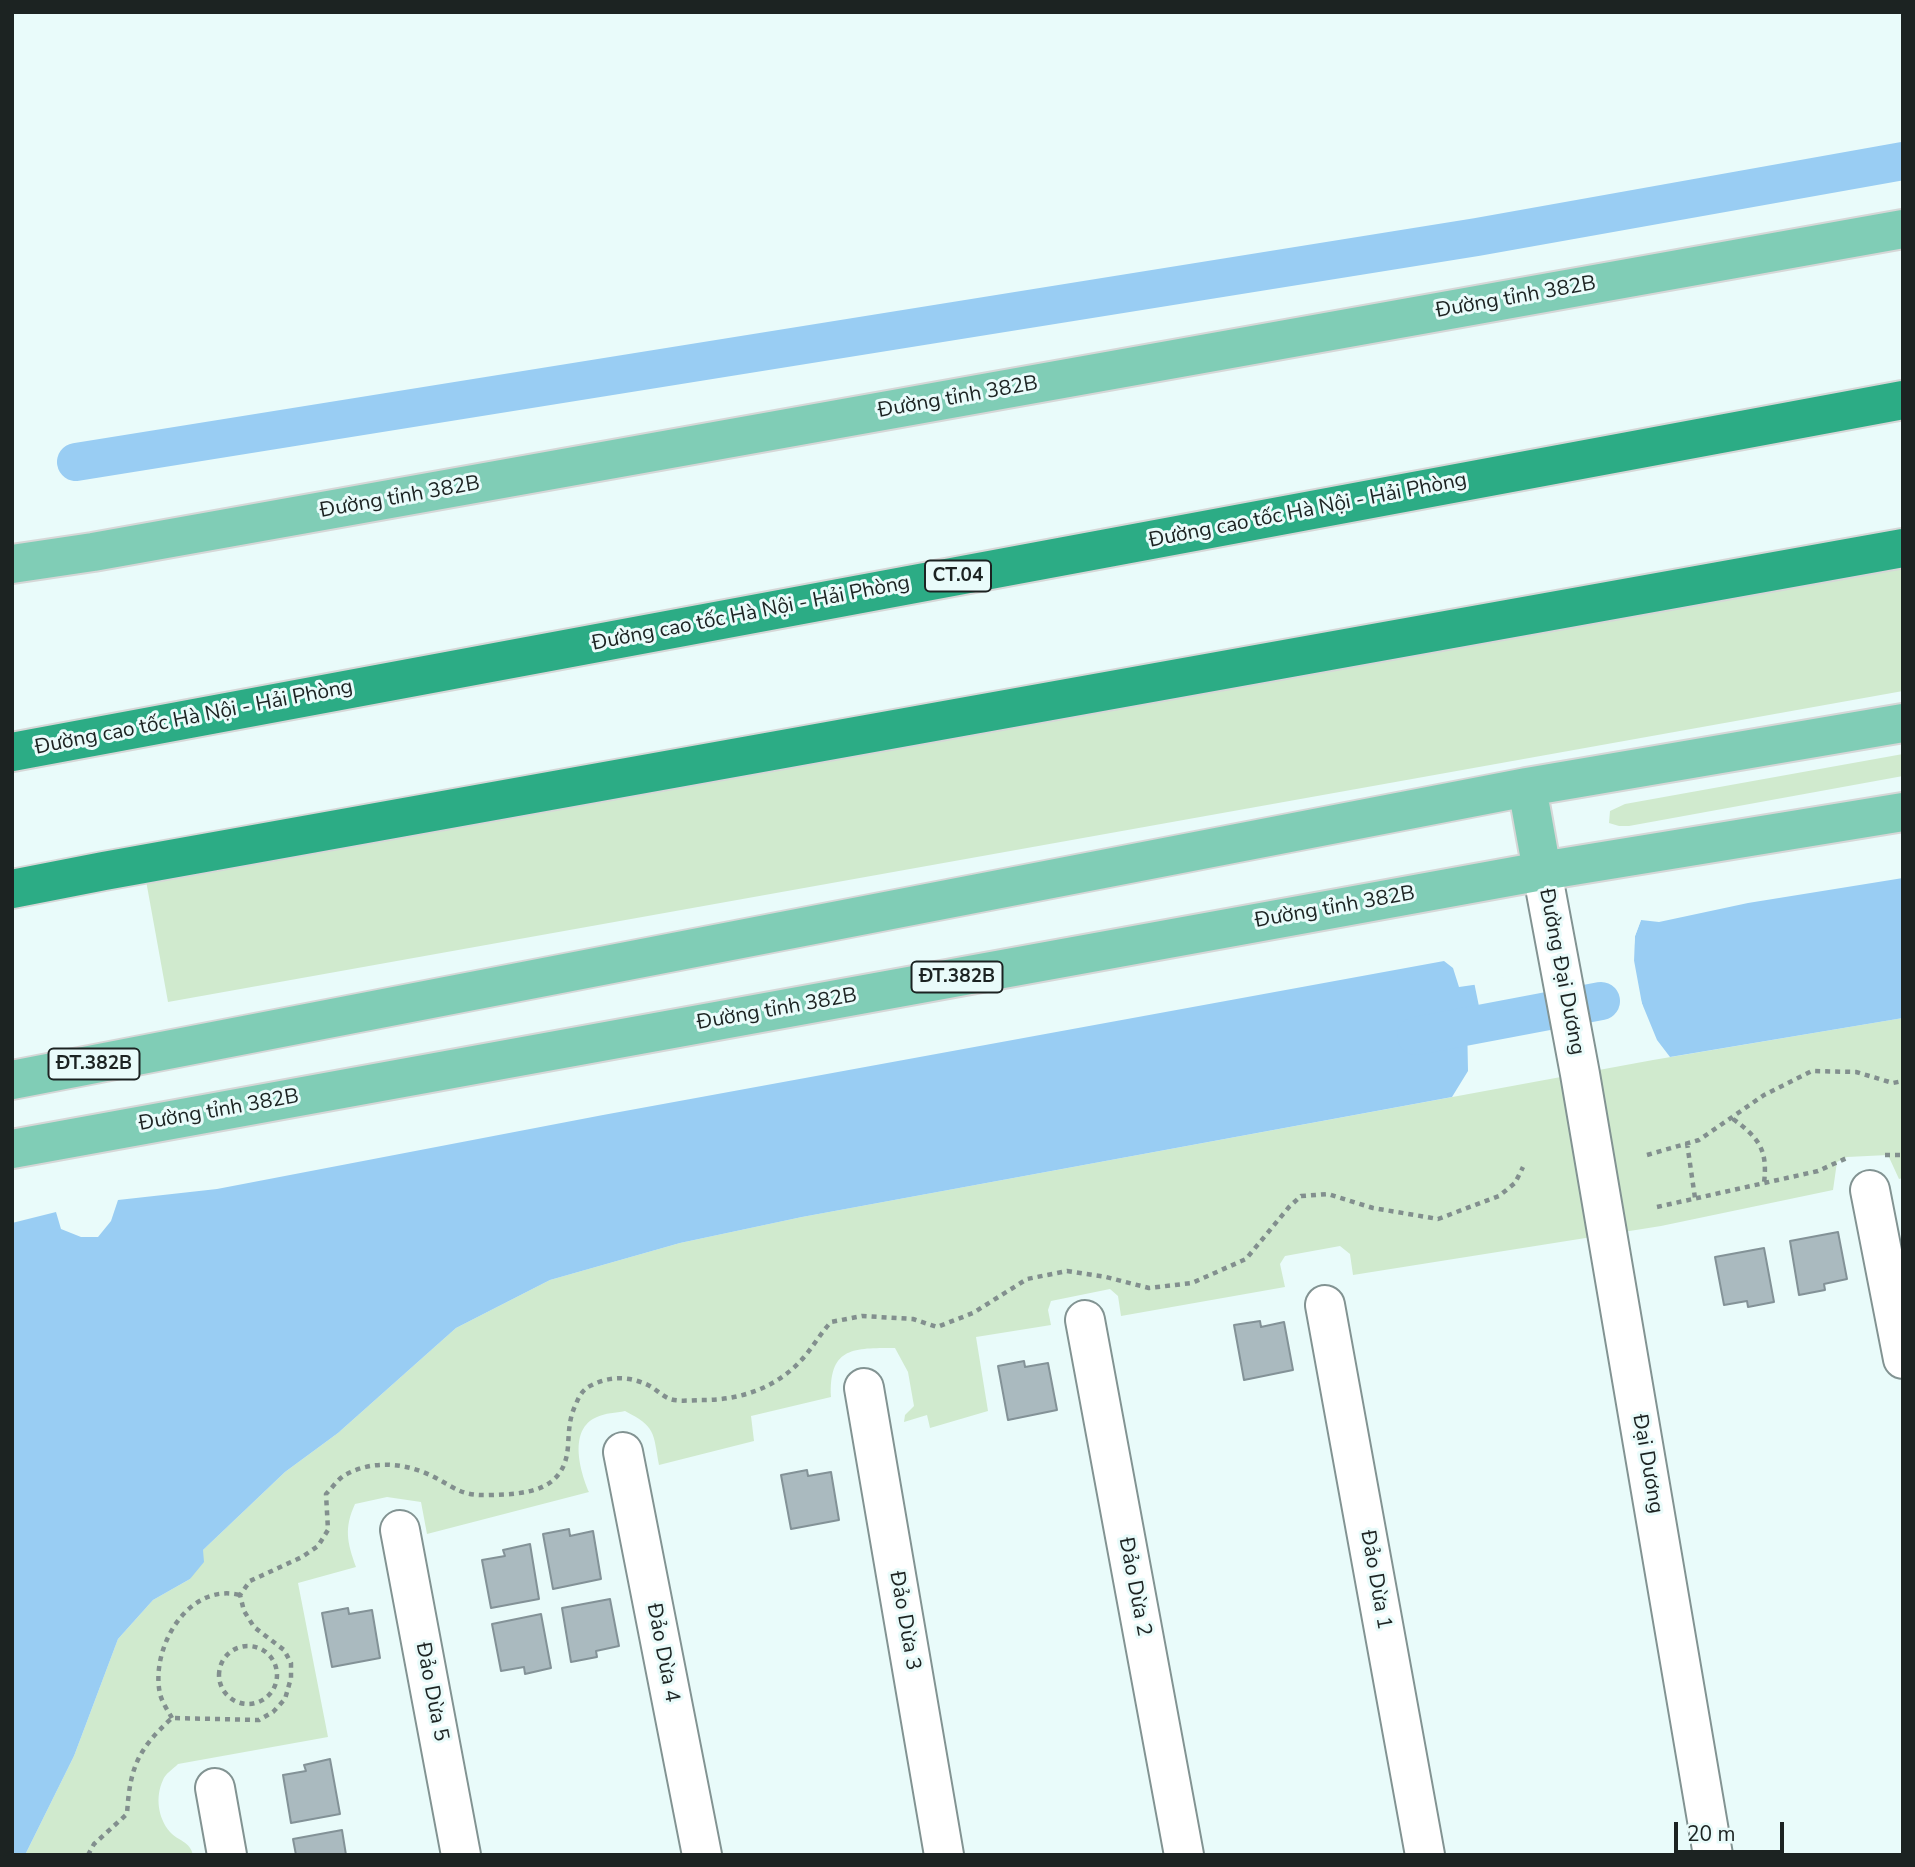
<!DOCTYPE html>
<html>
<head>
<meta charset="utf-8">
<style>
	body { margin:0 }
	#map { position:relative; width:1915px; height:1867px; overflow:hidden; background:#e9fbfa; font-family:"Nunito Sans",sans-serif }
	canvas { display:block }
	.frame { position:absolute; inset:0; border:14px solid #1c2322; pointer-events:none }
	.scale { position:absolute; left:1674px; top:1822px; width:110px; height:32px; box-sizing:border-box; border:4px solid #1c2322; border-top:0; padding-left:9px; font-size:21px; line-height:24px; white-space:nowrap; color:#1c2322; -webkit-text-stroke:5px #e9fbfa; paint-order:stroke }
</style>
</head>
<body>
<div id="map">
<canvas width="1915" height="1867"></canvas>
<div class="frame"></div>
<div class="scale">20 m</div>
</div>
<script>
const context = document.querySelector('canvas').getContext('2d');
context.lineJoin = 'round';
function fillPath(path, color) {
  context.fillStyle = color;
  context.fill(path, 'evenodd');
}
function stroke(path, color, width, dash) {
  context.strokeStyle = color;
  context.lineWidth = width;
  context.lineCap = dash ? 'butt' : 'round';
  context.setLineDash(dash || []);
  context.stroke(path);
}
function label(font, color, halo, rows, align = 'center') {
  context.font = font + ' "Nunito Sans",sans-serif';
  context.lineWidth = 6;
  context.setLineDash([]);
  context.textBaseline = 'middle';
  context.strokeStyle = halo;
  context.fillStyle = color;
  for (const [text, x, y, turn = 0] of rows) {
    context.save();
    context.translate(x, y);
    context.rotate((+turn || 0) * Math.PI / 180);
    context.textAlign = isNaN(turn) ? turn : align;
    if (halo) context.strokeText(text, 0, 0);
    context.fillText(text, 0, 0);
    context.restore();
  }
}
const green = new Path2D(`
	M 1903,556 L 1903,691 L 168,1002 L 145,875 Z
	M 1903,754 L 1903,776 L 1629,826 L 1619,826 L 1609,823 L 1610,811 L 1625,804 Z
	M 1903,1018 L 1903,1178 L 1899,1179 L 1888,1155 L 1847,1157 L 1837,1162 L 1833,1190 L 1661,1226 L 1353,1275 L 1350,1254 L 1340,1246 L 1285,1256 L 1280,1264 L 1285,1287 L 1121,1316 L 1118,1296 L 1110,1289 L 1051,1301 L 1048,1310 L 1051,1325 L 976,1337 L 988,1411 L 930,1428 L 927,1415 L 904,1422 L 905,1415 L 914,1406 L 908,1372 L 895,1348 C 853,1348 829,1347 831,1397 L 751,1416 L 754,1441 L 659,1465 C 653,1432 656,1427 625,1411 C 616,1413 605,1413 597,1417 C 568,1429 580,1471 589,1492 L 427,1534 L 421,1502 L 387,1497 L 355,1504 C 344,1528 347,1542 356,1567 L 298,1583 L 328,1737 L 178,1764 C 173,1769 165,1774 163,1780 C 155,1797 158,1818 170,1832 C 178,1841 190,1841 193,1855 L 25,1855 L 74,1756 L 118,1639 L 153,1600 L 190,1579 L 203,1550 L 285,1472 L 338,1433 L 456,1328 L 550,1280 L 680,1243 L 802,1217 L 1653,1060 Z`);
const water = new Path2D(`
	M 1903,878 L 1903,1018 L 1670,1057 L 1657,1040 L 1641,1001 L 1467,1019 L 1468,1071 L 1452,1097 L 802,1217 L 680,1243 L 550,1280 L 456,1328 L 338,1433 L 285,1472 L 203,1550 L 204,1562 L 190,1579 L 153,1600 L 118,1639 L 74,1756 L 25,1855 L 12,1855 L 12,1223 L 56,1212 L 61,1229 L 81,1237 L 98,1237 L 111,1221 L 118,1200 L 217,1189 L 603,1115 L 1444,961 L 1453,968 L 1459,987 L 1634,962 L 1635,936 L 1641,920 L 1659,922 L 1748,903 Z`);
const pier = new Path2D(`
	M 1641,920 L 1635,936 L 1633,955 L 1645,1020 L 1639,1004 L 1482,1021 L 1474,982 L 1630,959 L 1632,936 L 1637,921 Z`);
const canal = new Path2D(`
	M 76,462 L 1477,237 L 1903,161
	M 1416,1036 L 1601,1001`);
const building = new Path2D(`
	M 1838,1232 L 1847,1279 L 1824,1284 L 1825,1290 L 1799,1295 L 1790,1241 Z
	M 1764,1248 L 1774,1302 L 1748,1307 L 1747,1301 L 1724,1305 L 1715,1257 Z
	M 1260,1321 L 1261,1327 L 1284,1322 L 1293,1370 L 1244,1380 L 1234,1325 Z
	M 1024,1361 L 1025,1367 L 1048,1363 L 1057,1410 L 1008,1420 L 998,1366 Z
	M 807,1470 L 808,1476 L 831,1472 L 839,1520 L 791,1529 L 781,1475 Z
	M 569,1529 L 570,1536 L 593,1531 L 601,1579 L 553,1589 L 543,1534 Z
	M 530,1544 L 539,1599 L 491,1608 L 482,1560 L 505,1556 L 503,1550 Z
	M 610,1599 L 619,1646 L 596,1651 L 597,1657 L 571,1662 L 562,1608 Z
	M 348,1608 L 349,1614 L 372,1610 L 380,1658 L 332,1667 L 322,1613 Z
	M 541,1614 L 551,1668 L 525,1674 L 524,1667 L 501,1671 L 492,1624 Z
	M 330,1759 L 340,1814 L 291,1823 L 283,1775 L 306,1771 L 304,1765 Z
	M 342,1830 L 346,1855 L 296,1855 L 293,1839 Z`);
const path = new Path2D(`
	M 1733,1119 C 1759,1138 1768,1150 1764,1183
	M 1687,1143 L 1695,1198
	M 1647,1155 L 1699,1140 L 1764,1095 L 1812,1071 L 1856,1072 L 1893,1083 L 1903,1081
	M 1885,1155 L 1903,1155
	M 1657,1207 L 1818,1171 L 1849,1157
	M219 1675a29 29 0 1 1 58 0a29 29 0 1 1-58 0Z
	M 172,1718 C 168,1711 162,1702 160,1694 C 150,1648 188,1582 240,1595
	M 88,1855 L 94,1844 L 127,1814 C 130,1768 137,1750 172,1718 L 259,1720 L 273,1712 L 285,1699 L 291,1678 L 291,1663 L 284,1650 L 254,1627 L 244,1611 L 240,1595 L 250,1581 L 302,1557 L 318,1546 L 328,1530 L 326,1494 C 332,1488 338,1479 345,1475 C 373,1459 408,1463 436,1478 C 458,1490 463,1496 490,1495 C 528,1494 565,1491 568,1446 C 569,1431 569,1418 576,1404 C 579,1396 583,1389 592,1385 C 610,1376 629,1376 648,1385 C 656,1389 662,1396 670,1399 C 679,1402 693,1400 702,1400 C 742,1400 779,1387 805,1356 C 814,1345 821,1333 831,1322 L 862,1316 L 913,1319 L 937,1327 L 973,1313 L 1027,1279 L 1067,1271 L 1106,1277 L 1149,1288 L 1192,1283 L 1246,1259 L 1289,1207 L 1301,1196 L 1328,1194 L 1373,1208 L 1438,1219 L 1499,1196 L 1515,1183 L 1523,1167`);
const minor = new Path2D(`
	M 1542,871 L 1580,1074 L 1713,1855
	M 1870,1190 L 1903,1359
	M 1325,1305 L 1425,1855
	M 1085,1320 L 1184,1855
	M 864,1388 L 944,1855
	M 623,1452 L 702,1855
	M 400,1530 L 461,1855
	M 215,1788 L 227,1855`);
const major = new Path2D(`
	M 12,564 L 93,552 L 1903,229
	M 1527,787 L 1542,871
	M 12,1080 L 1527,787 L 1903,723
	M 12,1149 L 1542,871 L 1903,812`);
const highway = new Path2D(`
	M 12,752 L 1903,400
	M 12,889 L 104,871 L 1903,548`);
const shields = [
	[958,576,66],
	[957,977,91],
	[94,1064,91]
];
const shieldNames = [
	["CT.04",958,576],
	["ĐT.382B",957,977],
	["ĐT.382B",94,1064]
];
const streetNames = [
	["Đường tỉnh 382B",1516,298,-10],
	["Đường tỉnh 382B",958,398,-10],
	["Đường tỉnh 382B",400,498,-10],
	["Đường cao tốc Hà Nội - Hải Phòng",1308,511,-11],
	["Đường cao tốc Hà Nội - Hải Phòng",751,614,-11],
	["Đường cao tốc Hà Nội - Hải Phòng",194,718,-11],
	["Đường tỉnh 382B",1335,908,-10],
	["Đường Đại Dương",1561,972,79],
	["Đường tỉnh 382B",777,1010,-10],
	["Đường tỉnh 382B",219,1111,-10],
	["Đại Dương",1647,1464,80],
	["Đảo Dừa 1",1375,1580,80],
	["Đảo Dừa 2",1134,1587,79],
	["Đảo Dừa 3",904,1621,80],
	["Đảo Dừa 4",662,1653,79],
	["Đảo Dừa 5",431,1692,79]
];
fillPath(green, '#d0eace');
fillPath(water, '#99cdf3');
fillPath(pier, '#e9fbfa');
stroke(canal, '#99cdf3', 38);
fillPath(building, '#aababf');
stroke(building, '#839297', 2);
stroke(minor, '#829392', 42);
stroke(major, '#d6d7d7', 42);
stroke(highway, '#d6d7d7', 42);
stroke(path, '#828f8e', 4.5, [5, 5]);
stroke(minor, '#fff', 38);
stroke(major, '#80cdb6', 38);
stroke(highway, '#2cac85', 38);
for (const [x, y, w] of shields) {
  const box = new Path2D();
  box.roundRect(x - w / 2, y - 15.5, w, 31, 5);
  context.fillStyle = '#e9fbfa';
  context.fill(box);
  stroke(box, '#1c2322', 2);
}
label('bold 19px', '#1c2322', null, shieldNames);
label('21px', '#1c2322', '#e9fbfa', streetNames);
</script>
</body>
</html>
